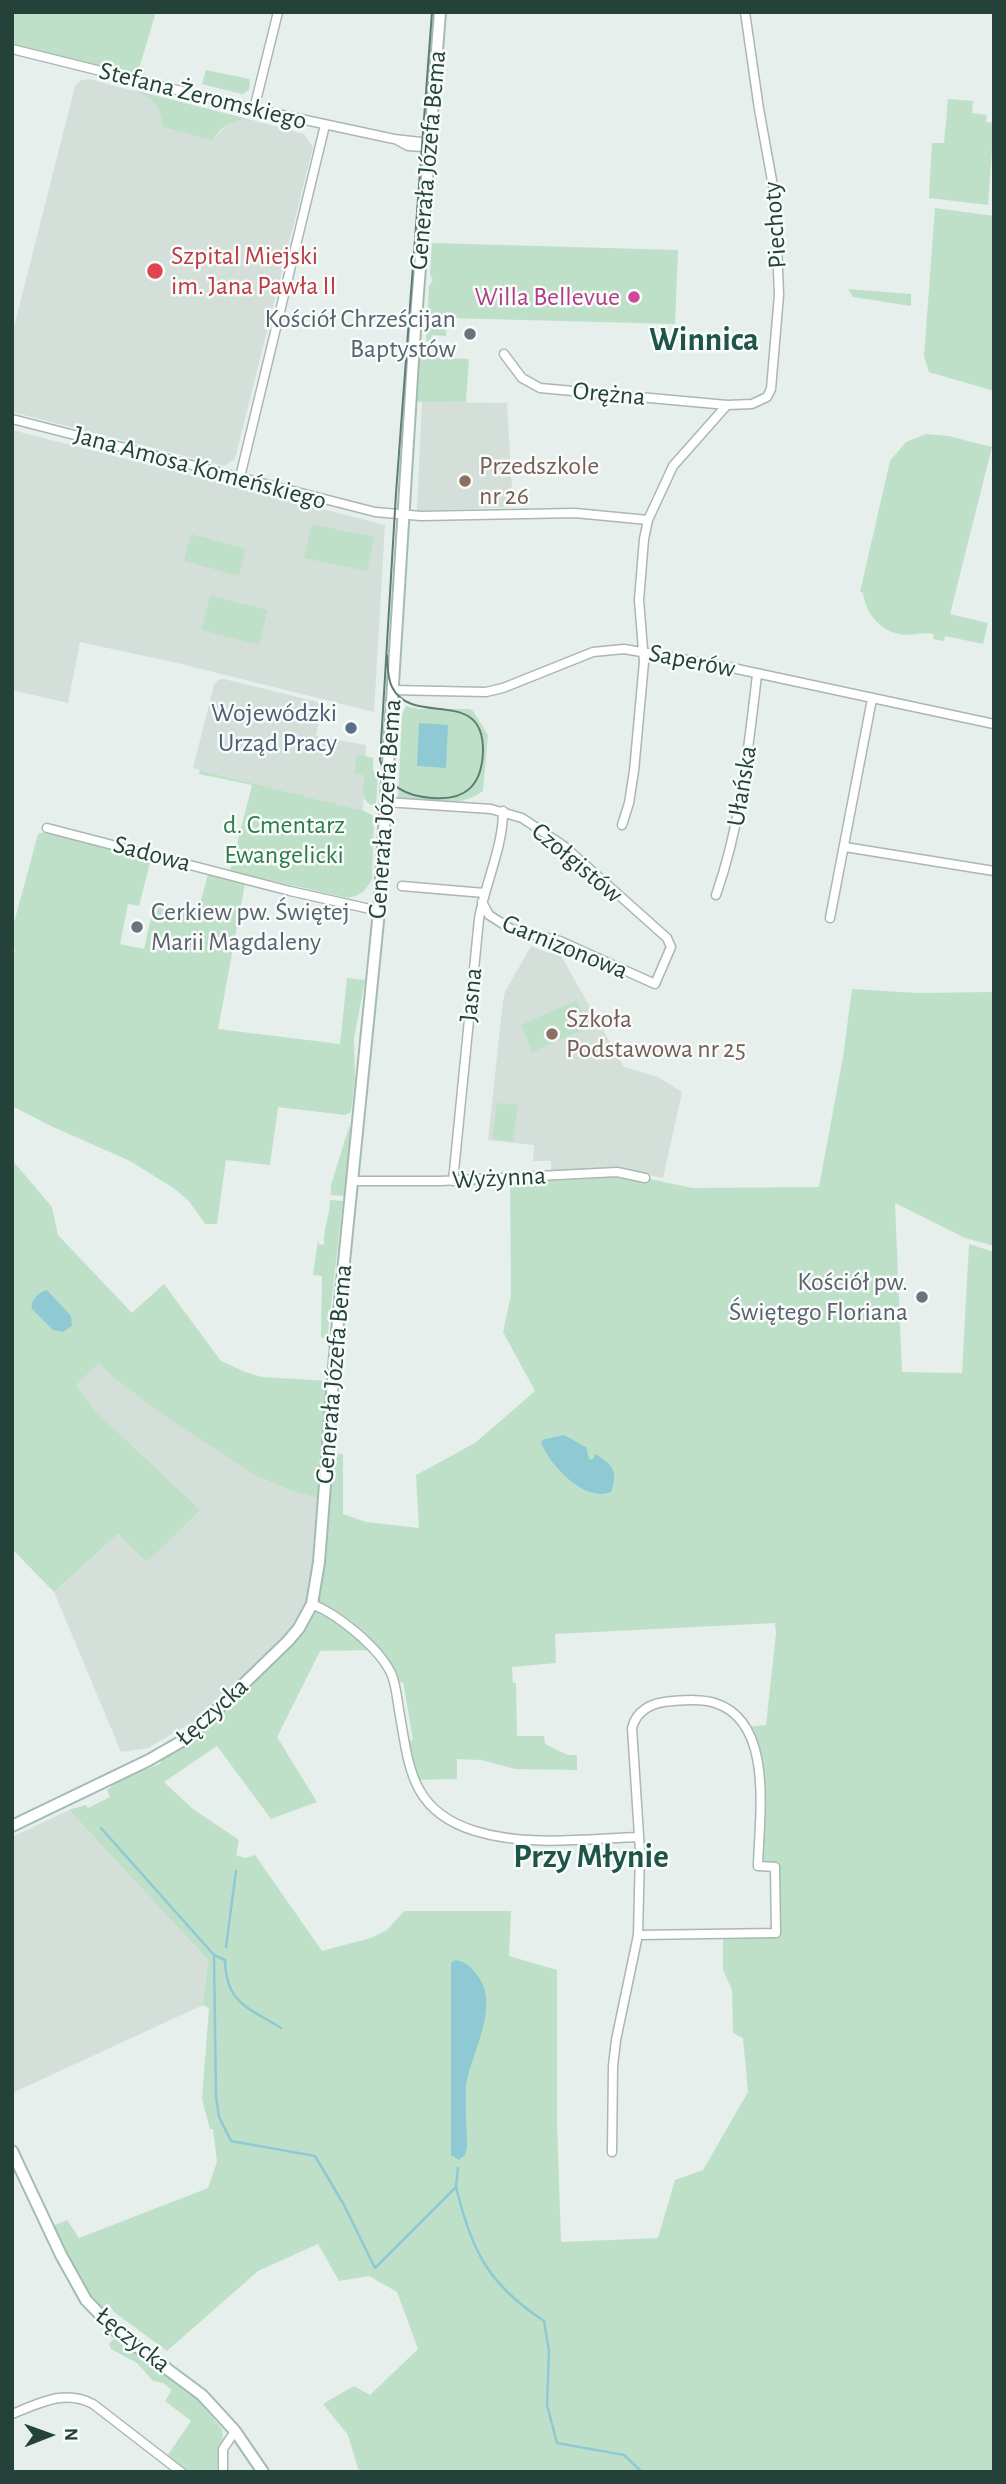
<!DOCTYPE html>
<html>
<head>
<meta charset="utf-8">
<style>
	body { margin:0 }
	#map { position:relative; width:1006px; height:2484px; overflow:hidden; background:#e6efeb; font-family:"Alegreya Sans",sans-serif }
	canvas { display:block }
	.frame { position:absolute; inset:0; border:14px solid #24423a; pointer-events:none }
	.north { position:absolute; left:14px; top:2400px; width:70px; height:70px; -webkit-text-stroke:5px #f7fbf9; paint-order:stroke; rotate:89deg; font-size:19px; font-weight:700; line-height:28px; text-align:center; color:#24423a }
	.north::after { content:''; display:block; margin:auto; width:24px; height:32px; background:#24423a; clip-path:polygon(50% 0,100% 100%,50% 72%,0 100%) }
</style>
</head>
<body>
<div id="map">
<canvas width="1006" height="2484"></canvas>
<div class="frame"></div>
<div class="north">N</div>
</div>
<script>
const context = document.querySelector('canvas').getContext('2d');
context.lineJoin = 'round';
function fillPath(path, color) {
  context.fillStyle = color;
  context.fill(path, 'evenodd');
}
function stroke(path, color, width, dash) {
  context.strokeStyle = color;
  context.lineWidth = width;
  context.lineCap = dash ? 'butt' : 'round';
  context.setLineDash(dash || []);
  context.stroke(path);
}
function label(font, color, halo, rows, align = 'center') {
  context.font = font + ' "Alegreya Sans",sans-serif';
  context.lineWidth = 5;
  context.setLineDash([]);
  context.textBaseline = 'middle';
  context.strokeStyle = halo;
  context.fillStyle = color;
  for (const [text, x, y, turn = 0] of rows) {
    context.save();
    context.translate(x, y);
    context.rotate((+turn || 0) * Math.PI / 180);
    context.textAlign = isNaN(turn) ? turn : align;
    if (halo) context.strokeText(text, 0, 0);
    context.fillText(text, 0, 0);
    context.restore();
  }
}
const built = new Path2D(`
	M 89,79 L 145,94 L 158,107 L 162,117 L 162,127 L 213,139 L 228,124 L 234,121 L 248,119 L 304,134 L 313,147 L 235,459 L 224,466 L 12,412 L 12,335 L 75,86 L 81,80 Z
	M 422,402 L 507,403 L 513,507 L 417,511 Z
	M 12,430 L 385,525 L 374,712 L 177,663 L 80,642 L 68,703 L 12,690 Z
	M 224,679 L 322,703 L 316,736 L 366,745 L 363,811 L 193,768 L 214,685 L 218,680 Z
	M 531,946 L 546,952 L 560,954 L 624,1067 L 658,1077 L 682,1092 L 663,1178 L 617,1168 L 551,1172 L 551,1161 L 533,1161 L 534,1145 L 488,1140 L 503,1001 L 505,992 Z
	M 99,1363 L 114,1378 L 164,1416 L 252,1474 L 289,1490 L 319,1499 L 313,1576 L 307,1604 L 294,1627 L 197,1724 L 186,1726 L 148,1748 L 121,1752 L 54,1592 L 118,1534 L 148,1562 L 95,1411 L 75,1385 Z
	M 69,1810 L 208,1960 L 203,2005 L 12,2093 L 12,1837 Z`);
const green = new Path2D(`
	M 12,12 L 156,12 L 138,72 L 148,75 L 147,78 L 12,44 Z
	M 206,70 L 250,79 L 249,90 L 242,94 L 202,84 Z
	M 130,89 L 248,119 C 232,121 222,125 213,140 L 162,127 C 163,105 148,95 130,89 Z
	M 948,99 L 973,101 L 972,113 L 987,115 L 986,122 L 994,123 L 988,205 L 929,198 L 932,143 L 944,143 Z
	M 935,208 L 994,216 L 994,391 L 929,372 L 924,356 Z
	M 432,243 L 678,250 L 675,324 L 447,318 L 446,336 L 432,335 L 430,341 L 426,342 L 429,286 L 433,280 L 430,274 Z
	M 848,289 L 911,294 L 911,306 L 853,297 Z
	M 416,357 L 469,359 L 466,402 L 414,402 Z
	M 926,434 L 948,436 L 992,447 L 950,614 L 988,623 L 983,644 L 945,636 L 944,641 L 933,639 L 934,634 C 924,632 915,635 905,635 C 882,633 866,615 863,593 L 860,592 L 890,461 L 906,442 Z
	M 312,524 L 374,537 L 367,571 L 304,558 Z
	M 191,534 L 246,549 L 239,576 L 184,561 Z
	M 210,595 L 268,610 L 259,645 L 201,630 Z
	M 406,706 L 419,709 L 470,709 L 473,711 L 488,735 L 483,791 C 460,809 426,801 398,799 L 402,715 Z
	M 357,754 L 373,758 L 373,770 L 378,777 L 376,805 L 374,806 C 359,801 364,787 364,775 L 354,774 Z
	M 200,770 L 364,811 L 374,816 L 372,879 C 366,891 361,895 348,898 L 230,871 L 252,785 L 199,774 Z
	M 44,832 L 151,859 L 139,906 L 128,904 L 120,944 L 144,949 L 154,903 L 198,912 L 208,874 L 245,884 L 218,1029 L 340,1044 L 347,978 L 365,980 L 354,1039 L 355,1079 L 351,1112 L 345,1115 L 278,1107 L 270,1165 L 226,1160 L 217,1224 L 205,1224 L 189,1201 L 175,1189 L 130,1161 L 51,1126 L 12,1106 L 12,966 L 15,948 L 12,947 L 12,930 L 38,834 Z
	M 852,989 L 917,993 L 994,992 L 994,1246 L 965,1238 L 895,1203 L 902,1372 L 962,1373 L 969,1244 L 994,1252 L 994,2472 L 359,2472 L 348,2435 L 323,2404 L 354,2386 L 370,2395 L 418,2349 L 397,2292 L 369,2276 L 339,2281 L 318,2244 L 258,2271 L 167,2351 L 114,2312 L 108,2303 L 102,2311 C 80,2285 67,2256 53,2226 L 67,2220 L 79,2238 L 208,2188 L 217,2162 L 213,2129 L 210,2129 L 202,2099 L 209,2008 L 203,2005 L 208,1960 L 69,1810 L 86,1805 L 88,1808 L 110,1797 L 107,1790 L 125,1777 L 160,1764 L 162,1759 L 189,1742 L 301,1634 L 317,1607 L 320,1589 L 329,1453 L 343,1454 L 343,1514 L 366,1522 L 419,1528 L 416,1475 L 475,1443 L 535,1391 L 503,1332 L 511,1295 L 510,1178 L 617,1172 L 692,1188 L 819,1187 L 843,1057 ZM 775,1623 L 776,1633 L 766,1725 L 747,1727 L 759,1786 L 758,1866 L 775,1867 L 776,1933 L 723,1934 L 723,1970 L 732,1990 L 733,2033 L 743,2038 L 748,2092 L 703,2170 L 675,2180 L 658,2238 L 561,2242 L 557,2122 L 557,1970 L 509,1956 L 511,1911 L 404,1911 L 387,1930 L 371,1938 L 322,1951 L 255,1855 L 245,1858 L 236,1855 L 239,1840 L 193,1809 L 164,1782 L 217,1746 L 271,1819 L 317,1802 L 277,1737 L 320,1651 L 374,1650 L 394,1683 L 403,1682 L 413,1740 L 405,1742 L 413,1780 L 457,1779 L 457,1759 L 481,1760 L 515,1769 L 577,1770 L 577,1755 L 568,1755 L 545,1744 L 544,1736 L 517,1736 L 516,1683 L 513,1683 L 512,1667 L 556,1663 L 555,1634 Z
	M 577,1000 L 589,1027 L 532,1052 L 521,1025 Z
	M 497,1103 L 518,1105 L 513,1142 L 492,1139 Z
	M 349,1127 L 351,1127 L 344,1196 L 331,1195 L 331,1185 Z
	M 12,1160 L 52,1207 L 58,1235 L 132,1313 L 164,1284 L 221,1361 L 245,1372 L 262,1377 L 329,1381 L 319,1499 L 289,1490 L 252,1474 L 164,1416 L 114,1378 L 99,1363 L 76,1385 L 95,1411 L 200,1510 L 147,1562 L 118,1534 L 54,1592 L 12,1549 Z
	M 330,1200 L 343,1201 L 327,1340 L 321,1337 L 322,1276 L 313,1275 L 318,1240 L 319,1244 L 324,1245 C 323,1228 330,1216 330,1200 Z
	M 113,2339 L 119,2340 L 193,2394 L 222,2429 L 223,2437 L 218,2456 L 217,2472 L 188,2472 L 167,2456 L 191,2421 L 165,2401 L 172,2390 L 163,2383 L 153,2381 L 137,2363 L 111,2349 L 109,2344 Z`);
const water = new Path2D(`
	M 419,723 L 448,725 L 446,768 L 417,766 Z
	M 47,1290 L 71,1316 L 72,1326 L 63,1332 L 53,1330 L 32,1309 C 30,1300 39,1292 47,1290 Z
	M 564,1435 L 586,1447 L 589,1459 L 592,1460 L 596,1454 C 614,1466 618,1471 611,1492 C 585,1503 549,1465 541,1442 L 545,1439 Z
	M 455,1960 C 463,1961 468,1964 473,1970 C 505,2003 470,2052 466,2088 C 465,2107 467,2128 467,2147 L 465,2155 L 459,2160 L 451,2155 L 451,1963 Z`);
const stream = new Path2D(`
	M 101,1828 L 214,1955 L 216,2096 L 219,2117 L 231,2141 L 315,2156 L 344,2205 L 375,2268 L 456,2187 L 458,2168
	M 226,1947 L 236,1871
	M 214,1955 L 225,1960 C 226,2004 248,2007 281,2028
	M 456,2187 C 472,2252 488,2284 544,2321 L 549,2351 L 547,2405 L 557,2443 L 624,2455 L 642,2472`);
const street = new Path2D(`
	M 12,49 L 254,109 L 394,139 L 421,142 L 429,146
	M 254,109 L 278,12
	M 397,140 L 408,146 L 424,147
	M 504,354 L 522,378 L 540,388 L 727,405 L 752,404 L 767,397 L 771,389 L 779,295 L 776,218 L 773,186 L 759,109 L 745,12
	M 12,419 L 375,512 L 421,516 L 575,513 L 648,520
	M 240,477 L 325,125
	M 392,690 L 486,692 L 503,688 L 593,652 L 624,649 L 728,667 L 994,724
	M 386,802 L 491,809 L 522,818 L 564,846 L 667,938 L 671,947 L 655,984 L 560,941 L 511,929 L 489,915 L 482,902
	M 622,825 L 629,803 L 634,771 L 644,662 L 639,600 L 644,539 L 648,520 L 673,466 L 727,405
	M 47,828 L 290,891 L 379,911
	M 845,847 L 994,871
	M 402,886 L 484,893
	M 716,895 C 741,824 748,750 757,675
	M 830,918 L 872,699
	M 353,1181 L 440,1181 L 617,1172 L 645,1178
	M 453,1181 L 479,919 C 485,883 503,848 503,811
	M 312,1604 C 339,1615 378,1647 391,1673 C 396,1684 397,1698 399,1710 C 409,1766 410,1811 475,1831 C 527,1847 586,1839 639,1837
	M 612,2152 L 613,2066 L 616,2040 L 638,1935 L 640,1851 L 632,1728 C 637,1709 654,1702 673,1701 C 687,1700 702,1699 715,1703 C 775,1722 759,1818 758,1866 L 775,1867 L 776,1933 L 638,1935
	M 12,2414 C 40,2403 65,2389 93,2404 L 181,2472
	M 223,2472 L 223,2449 L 235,2431`);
const secondary = new Path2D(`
	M 12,1826 L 149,1760 L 189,1737 L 288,1641 L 299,1628 L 312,1604 L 319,1562 L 336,1342 L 379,911 L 414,344 L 440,12
	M 12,2151 L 61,2255 L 86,2300 L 116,2331 L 202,2395 L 235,2431 L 263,2472`);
const tram = new Path2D(`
	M 387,655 C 388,666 387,677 392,687 C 412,728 484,685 483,751 C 482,785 466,801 432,798 C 406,796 387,787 380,760 L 396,493 L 432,12`);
const markers = [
	[155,271,9,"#e0444e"],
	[634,297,7,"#d1479c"],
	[470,334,7,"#6b7280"],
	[465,481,7,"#8d6e63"],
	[351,728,7,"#5c6f8a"],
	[137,927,7,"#6b7280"],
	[552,1034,7,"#8d6e63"],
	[922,1297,7,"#6b7280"]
];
const streetNames = [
	["Stefana Żeromskiego",203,96,14],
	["Generała Józefa Bema",428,160,-85],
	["Piechoty",775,225,-94],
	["Orężna",609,394,5],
	["Jana Amosa Komeńskiego",200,468,15],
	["Saperów",692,661,11],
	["Ułańska",742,786,-81],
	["Generała Józefa Bema",385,809,-86],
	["Sadowa",152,854,15],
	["Czołgistów",577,863,40],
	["Garnizonowa",565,947,22],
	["Jasna",471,995,-84],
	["Wyżynna",499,1178,-3],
	["Generała Józefa Bema",334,1374,-85],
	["Łęczycka",212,1712,-42],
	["Łęczycka",133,2340,39]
];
const healthNames = [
	["Szpital Miejski",171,256],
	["im. Jana Pawła II",171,286]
];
const hotelNames = [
	["Willa Bellevue",620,297]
];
const worshipNames = [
	["Kościół Chrześcijan",456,319],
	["Baptystów",456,349],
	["Cerkiew pw. Świętej",151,912,"left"],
	["Marii Magdaleny",151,942,"left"],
	["Kościół pw.",908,1282],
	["Świętego Floriana",908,1312]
];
const educationNames = [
	["Przedszkole",479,466],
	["nr 26",479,496],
	["Szkoła",566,1019],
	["Podstawowa nr 25",566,1049]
];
const serviceNames = [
	["Wojewódzki",337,713],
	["Urząd Pracy",337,743]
];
const parkNames = [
	["d. Cmentarz",284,825],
	["Ewangelicki",284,855]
];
const districtNames = [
	["Winnica",704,340],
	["Przy Młynie",591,1857]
];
fillPath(built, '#d4dfda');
fillPath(green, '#bfe0c8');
fillPath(water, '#8ec9d4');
stroke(stream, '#8ec9d4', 2.5);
stroke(street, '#a8b8b2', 11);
stroke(secondary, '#a4bbb3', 14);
stroke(street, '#fff', 8);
stroke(secondary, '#fff', 10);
stroke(tram, '#5f7d75', 2);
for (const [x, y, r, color] of markers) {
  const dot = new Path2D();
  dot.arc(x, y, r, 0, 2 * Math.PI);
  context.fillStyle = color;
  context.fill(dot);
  stroke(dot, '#f7fbf9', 2.5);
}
label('26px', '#24423a', '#f7fbf9', streetNames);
label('26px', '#be3a42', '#f7fbf9', healthNames, 'left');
label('26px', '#b23c85', '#f7fbf9', hotelNames, 'right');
label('26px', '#5b616d', '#f7fbf9', worshipNames, 'right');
label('26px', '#785e54', '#f7fbf9', educationNames, 'left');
label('26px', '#4e5e75', '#f7fbf9', serviceNames, 'right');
label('26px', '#2d7a4b', '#f7fbf9', parkNames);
label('bold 33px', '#1f5548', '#f7fbf9', districtNames);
</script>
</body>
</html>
